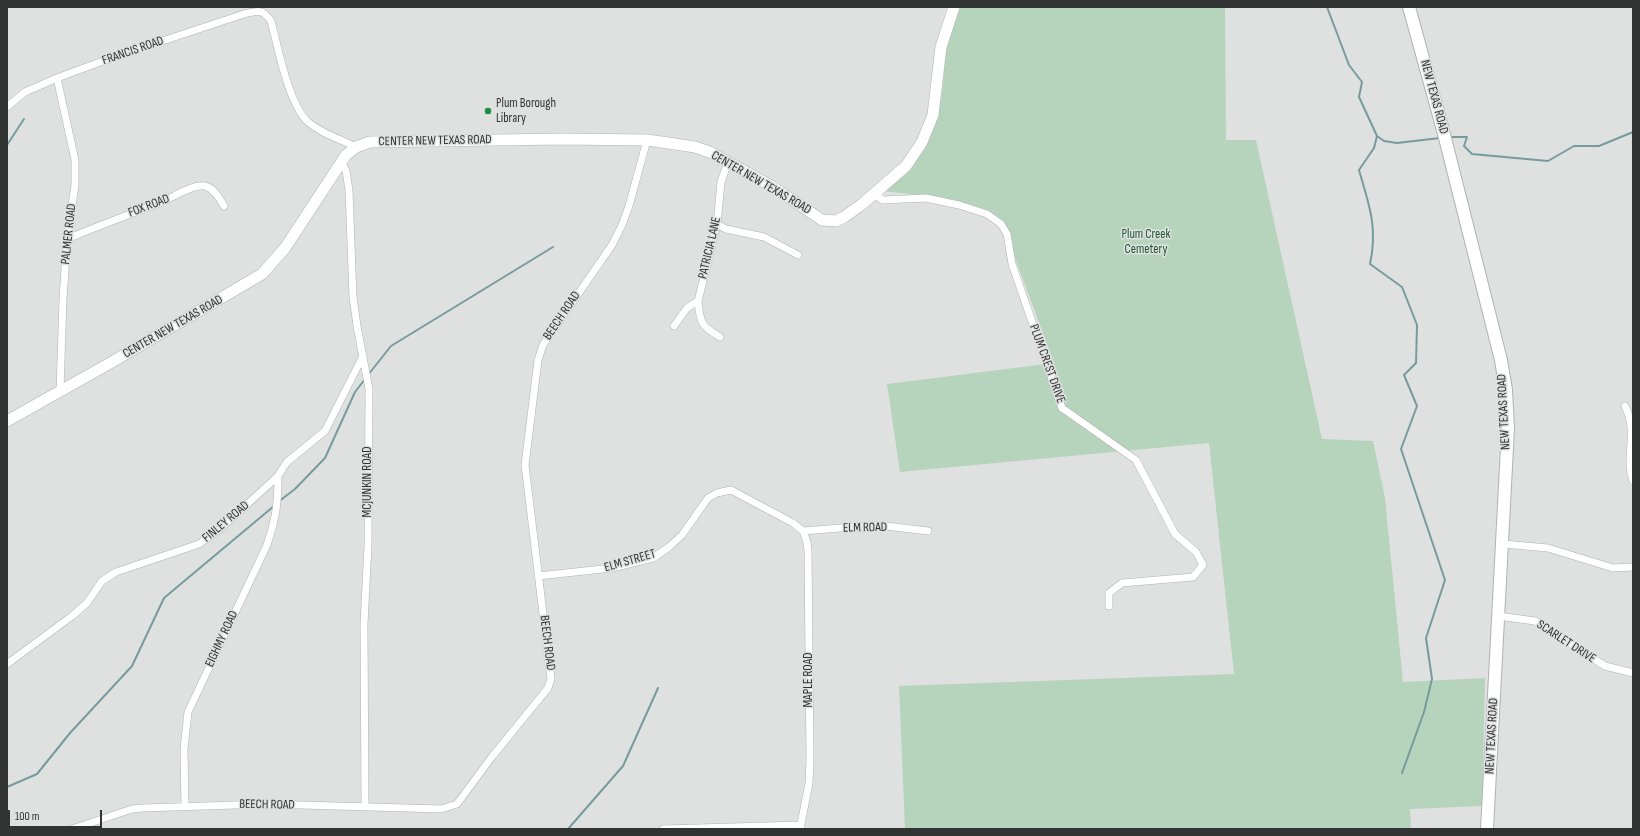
<!DOCTYPE html>
<html>
<head>
<meta charset="utf-8">
<style>
	body { margin:0 }
	#map { position:relative; width:1640px; height:836px; overflow:hidden; background:#dfe1e1; font-family:"Sofia Sans Condensed",sans-serif }
	canvas { display:block }
	.frame { position:absolute; inset:0; border:8px solid #323333; pointer-events:none }
	.scale { position:absolute; left:8px; top:810px; width:94px; height:18px; box-sizing:border-box; border:2px solid #323333; border-top:0; padding-left:5px; font-size:12px; line-height:14px; white-space:nowrap; color:#323333; -webkit-text-stroke:3px #dfe1e1; paint-order:stroke }
</style>
</head>
<body>
<div id="map">
<canvas width="1640" height="836"></canvas>
<div class="frame"></div>
<div class="scale">100 m</div>
</div>
<script>
const context = document.querySelector('canvas').getContext('2d');
context.lineJoin = 'round';
function fillPath(path, color) {
  context.fillStyle = color;
  context.fill(path, 'evenodd');
}
function stroke(path, color, width, dash) {
  context.strokeStyle = color;
  context.lineWidth = width;
  context.lineCap = dash ? 'butt' : 'round';
  context.setLineDash(dash || []);
  context.stroke(path);
}
function label(font, color, halo, rows, align = 'center') {
  context.font = font + ' "Sofia Sans Condensed",sans-serif';
  context.lineWidth = 3;
  context.setLineDash([]);
  context.textBaseline = 'middle';
  context.strokeStyle = halo;
  context.fillStyle = color;
  for (const [text, x, y, turn = 0] of rows) {
    context.save();
    context.translate(x, y);
    context.rotate((+turn || 0) * Math.PI / 180);
    context.textAlign = isNaN(turn) ? turn : align;
    if (halo) context.strokeText(text, 0, 0);
    context.fillText(text, 0, 0);
    context.restore();
  }
}
const green = new Path2D(`
	M 959,7 L 1225,7 L 1226,140 L 1256,140 L 1322,439 L 1373,441 L 1385,498 L 1403,682 L 1485,678 L 1482,806 L 1410,809 L 1411,829 L 905,829 L 899,686 L 1234,674 L 1209,443 L 900,472 L 887,384 L 1054,363 L 1014,255 C 1013,245 1011,233 1006,225 C 988,198 913,195 883,191 L 906,172 L 923,152 L 935,125 L 942,94 L 946,47 Z`);
const stream = new Path2D(`
	M 1327,7 L 1349,65 L 1362,82 L 1359,97 L 1377,136 L 1384,141 L 1397,143 L 1440,138
	M 1377,136 L 1374,148 L 1359,170 C 1369,205 1378,227 1370,264 L 1402,287 L 1417,325 L 1416,363 L 1404,375 L 1417,406 L 1401,449 L 1445,580 L 1426,638 L 1432,679 L 1424,712 L 1402,773
	M 1449,137 L 1467,137 L 1464,146 L 1472,154 L 1548,161 L 1574,146 L 1599,146 L 1633,132
	M 7,145 L 24,119
	M 368,375 L 391,346 L 553,247
	M 278,502 L 295,489 L 325,458 L 355,392 L 365,379
	M 7,787 L 37,774 L 70,733 L 132,666 L 164,598 L 274,506
	M 568,829 L 623,766 L 658,688`);
const street = new Path2D(`
	M 57,78 L 75,160 L 75,185 L 67,239 L 63,299 L 60,392
	M 7,107 L 25,92 L 57,78 L 111,58 L 244,14 C 258,11 262,8 271,21 C 278,47 288,102 307,121 C 320,133 340,139 356,147
	M 341,161 L 346,171 L 349,190 L 353,297 L 357,326 L 369,389 L 368,546 L 364,624 L 365,807
	M 874,194 L 883,200 L 926,198 L 959,205 L 987,214 L 1001,224 L 1007,234 L 1012,264 L 1062,408 L 1136,460 L 1175,534 L 1196,552 L 1203,565 L 1193,577 L 1122,583 L 1109,593 L 1109,606
	M 717,224 L 726,229 L 764,237 L 798,255
	M 67,239 C 98,226 130,214 162,202 C 173,197 193,184 205,186 C 214,188 220,199 224,206
	M 698,301 C 700,323 701,326 720,337
	M 674,326 L 687,308 L 698,301 L 717,224 L 721,182 L 728,162
	M 1625,406 C 1639,434 1624,456 1633,481
	M 803,531 L 878,525 L 928,531
	M 1503,544 L 1548,548 L 1613,568 L 1633,567
	M 538,576 L 612,568 L 653,558 L 669,547 L 682,535 L 708,498 L 717,493 L 731,490 L 793,523 L 803,531 L 807,542 L 808,551 L 810,760 L 809,783 L 800,829
	M 1498,616 L 1535,621 L 1605,666 L 1633,673
	M 7,664 L 72,616 L 87,603 L 102,581 L 116,572 L 199,544 L 219,530 L 278,476 L 287,462 L 325,431 L 363,356
	M 185,807 L 184,749 L 188,712 L 267,545 C 276,518 278,504 278,476
	M 72,829 L 132,809 L 143,808 L 266,804 L 441,809 L 457,804 L 491,758 L 548,688 L 551,679 L 525,465 L 538,360 L 543,345 L 612,245 L 622,225 L 629,206 L 647,140
	M 663,829 L 800,825`);
const secondary = new Path2D(`
	M 7,421 L 112,362 L 262,274 L 285,248 L 346,155 L 356,147 L 370,142 L 562,139 L 647,140 L 675,144 L 695,147 L 712,153 L 773,187 L 822,220 L 836,221 L 844,217 L 861,205 L 906,166 L 922,142 L 933,115 L 941,47 L 954,7`);
const primary = new Path2D(`
	M 1409,7 L 1444,134 L 1501,360 L 1506,390 L 1508,428 L 1487,829`);
const markers = [
	[488,111,4,"#1d8d45"]
];
const streetNames = [
	["FRANCIS ROAD",133,51,-19],
	["NEW TEXAS ROAD",1434,97,75],
	["CENTER NEW TEXAS ROAD",435,141,-1],
	["CENTER NEW TEXAS ROAD",761,183,30],
	["FOX ROAD",149,206,-21],
	["PALMER ROAD",69,234,-84],
	["PATRICIA LANE",710,248,-77],
	["BEECH ROAD",562,316,-56],
	["CENTER NEW TEXAS ROAD",173,327,-30],
	["PLUM CREST DRIVE",1047,364,70],
	["NEW TEXAS ROAD",1504,412,-93],
	["MCJUNKIN ROAD",368,482,-90],
	["FINLEY ROAD",226,522,-40],
	["ELM ROAD",865,528,-1],
	["ELM STREET",630,561,-16],
	["EIGHMY ROAD",222,639,-65],
	["SCARLET DRIVE",1566,642,33],
	["BEECH ROAD",547,643,83],
	["MAPLE ROAD",809,680,-90],
	["NEW TEXAS ROAD",1492,736,-87],
	["BEECH ROAD",267,805,1]
];
const poiNames = [
	["Plum Borough",496,104],
	["Library",496,119]
];
const parkNames = [
	["Plum Creek",1146,235],
	["Cemetery",1146,250]
];
fillPath(green, '#b6d3bc');
stroke(stream, '#779b9d', 2);
stroke(street, '#b0b1b2', 8);
stroke(secondary, '#b0b1b2', 12);
stroke(primary, '#b0b1b2', 14);
stroke(street, '#fff', 7);
stroke(secondary, '#fff', 11);
stroke(primary, '#fff', 12);
for (const [x, y, r, color] of markers) {
  const dot = new Path2D();
  dot.arc(x, y, r, 0, 2 * Math.PI);
  context.fillStyle = color;
  context.fill(dot);
  stroke(dot, '#dfe1e1', 1.5);
}
label('13px', '#323333', '#dfe1e1', streetNames);
label('13px', '#323333', '#dfe1e1', poiNames, 'left');
label('13px', '#205631', '#dfe1e1', parkNames);
</script>
</body>
</html>
